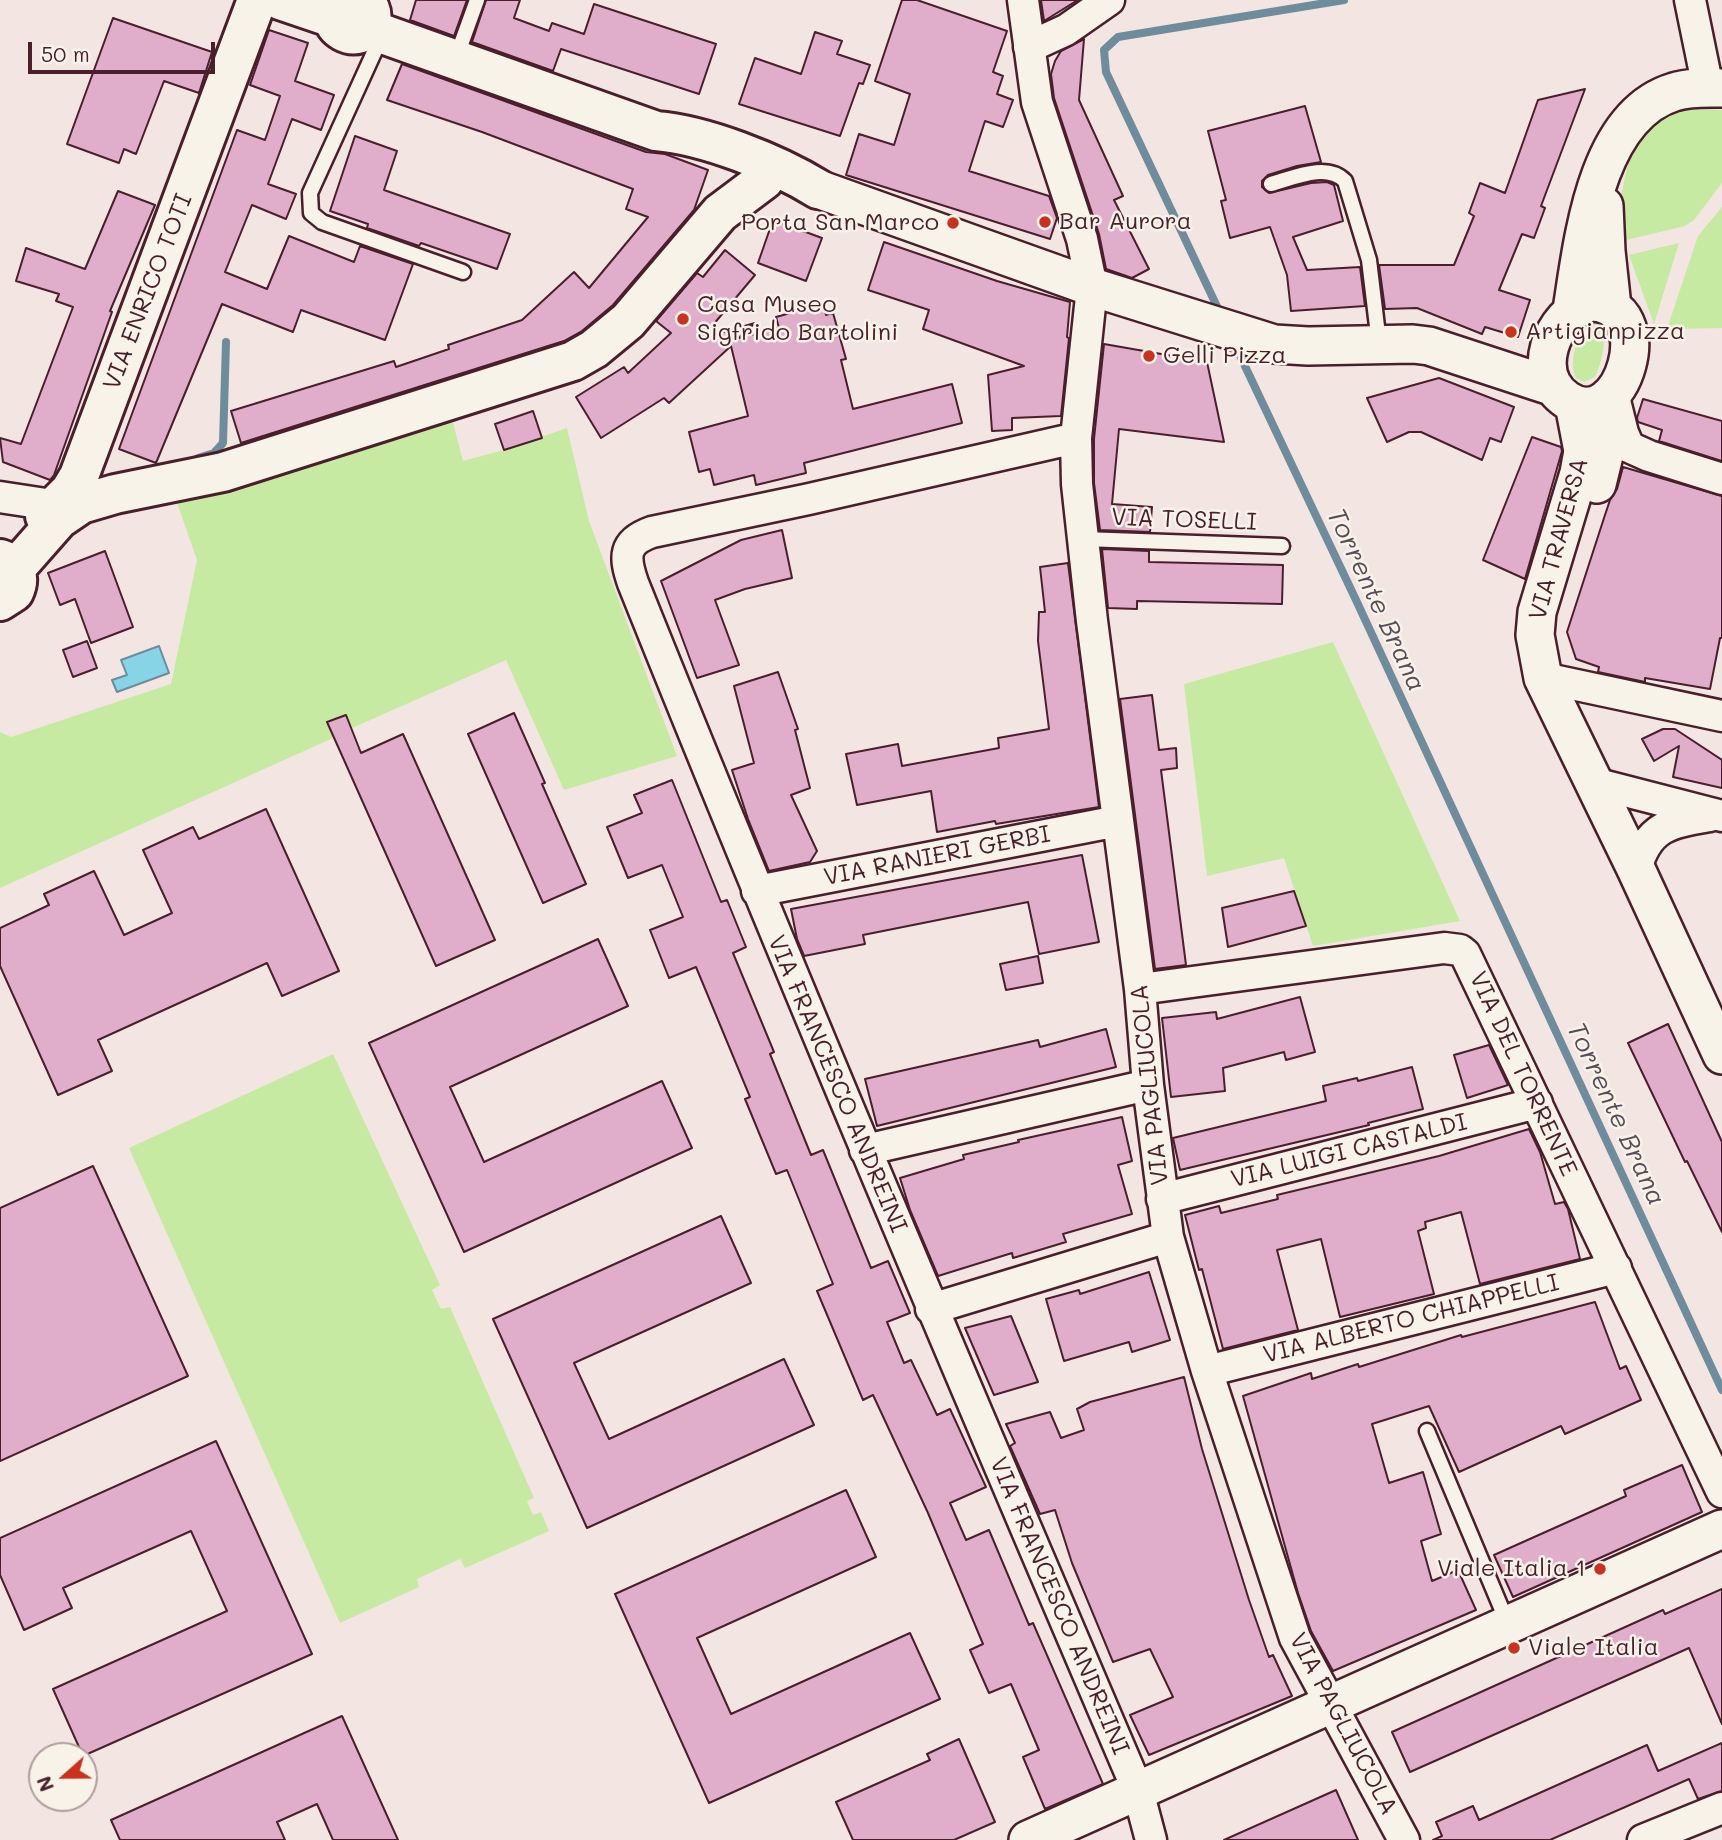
<!DOCTYPE html>
<html>
<head>
<meta charset="utf-8">
<style>
	body { margin:0 }
	#map { position:relative; width:1722px; height:1840px; overflow:hidden; background:#f2e5e2; font-family:Mali,sans-serif }
	canvas { display:block }
	.north { position:absolute; left:28px; top:1742px; width:70px; height:70px; box-sizing:border-box; background:#f7f3e8; border:2px solid #b29e9c; border-radius:50%; rotate:249deg; font-size:19px; font-weight:700; line-height:28px; text-align:center; color:#4a1f2b }
	.north::after { content:''; display:block; margin:auto; width:24px; height:32px; background:#c8321e; clip-path:polygon(50% 0,100% 100%,50% 72%,0 100%) }
	.scale { position:absolute; left:28px; top:42px; width:187px; height:32px; box-sizing:border-box; border:4px solid #4a1f2b; border-top:0; padding-left:9px; font-size:21px; line-height:24px; white-space:nowrap; color:#4a1f2b; -webkit-text-stroke:5px #f7f3e8; paint-order:stroke }
</style>
</head>
<body>
<div id="map">
<canvas width="1722" height="1840"></canvas>
<div class="north">N</div>
<div class="scale">50 m</div>
</div>
<script>
const context = document.querySelector('canvas').getContext('2d');
context.lineJoin = 'round';
function fillPath(path, color) {
  context.fillStyle = color;
  context.fill(path, 'evenodd');
}
function stroke(path, color, width, dash) {
  context.strokeStyle = color;
  context.lineWidth = width;
  context.lineCap = dash ? 'butt' : 'round';
  context.setLineDash(dash || []);
  context.stroke(path);
}
function label(font, color, halo, rows, align = 'center') {
  context.font = font + ' Mali,sans-serif';
  context.lineWidth = 5;
  context.setLineDash([]);
  context.textBaseline = 'middle';
  context.strokeStyle = halo;
  context.fillStyle = color;
  for (const [text, x, y, turn = 0] of rows) {
    context.save();
    context.translate(x, y);
    context.rotate((+turn || 0) * Math.PI / 180);
    context.textAlign = isNaN(turn) ? turn : align;
    if (halo) context.strokeText(text, 0, 0);
    context.fillText(text, 0, 0);
    context.restore();
  }
}
const green = new Path2D(`
	M 1711,109 L 1722,110 L 1722,183 L 1694,220 L 1685,226 L 1622,241 L 1620,200 L 1631,150 L 1655,117 L 1679,111 Z
	M 1722,207 L 1722,328 L 1667,329 L 1698,236 Z
	M 1679,243 L 1654,324 L 1629,255 Z
	M 1592,322 C 1612,328 1602,362 1595,377 L 1584,382 L 1576,378 C 1568,362 1577,332 1592,322 Z
	M 451,415 L 463,461 L 504,450 L 567,428 L 589,521 L 677,756 L 564,790 L 506,660 L 352,728 L 346,715 L 328,722 L 333,738 L 0,888 L 0,732 L 11,737 L 171,684 L 197,560 L 175,497 Z
	M 1333,642 L 1460,921 L 1313,946 L 1284,858 L 1207,876 L 1184,684 Z
	M 333,1054 L 440,1285 L 432,1290 L 441,1309 L 450,1307 L 534,1498 L 527,1501 L 533,1515 L 541,1512 L 549,1531 L 465,1568 L 460,1559 L 417,1579 L 419,1587 L 340,1623 L 129,1148 Z`);
const water = new Path2D(`
	M 159,646 L 169,673 L 117,692 L 112,680 L 127,675 L 121,660 Z`);
const stream = new Path2D(`
	M 1221,315 L 1106,72 L 1104,50 L 1118,37 L 1344,0
	M 1234,343 L 1356,600 L 1722,1390
	M 198,458 L 214,453 L 223,443 L 226,342`);
const building = new Path2D(`
	M 416,0 L 467,0 L 454,36 L 410,20 Z
	M 486,0 L 520,0 L 514,18 L 549,31 L 552,23 L 584,34 L 594,4 L 716,44 L 699,94 L 561,49 L 553,71 L 472,42 Z
	M 902,0 L 917,0 L 1007,31 L 993,72 L 1003,76 L 997,94 L 1013,100 L 1003,127 L 985,121 L 969,171 L 1049,196 L 1057,218 L 1050,239 L 846,175 L 859,134 L 894,145 L 910,94 L 875,81 Z
	M 1041,0 L 1078,0 L 1044,21 Z
	M 113,18 L 212,52 L 199,93 L 164,81 L 136,154 L 124,149 L 119,163 L 67,144 Z
	M 269,30 L 308,43 L 295,81 L 334,95 L 321,130 L 292,119 L 268,184 L 296,194 L 286,219 L 252,205 L 225,272 L 267,289 L 289,236 L 354,262 L 360,246 L 413,264 L 385,340 L 301,310 L 293,332 L 222,304 L 156,463 L 119,449 L 237,130 L 265,140 L 280,96 L 250,85 Z
	M 815,32 L 842,41 L 837,54 L 870,65 L 863,84 L 859,83 L 840,136 L 739,104 L 755,58 L 801,74 Z
	M 1084,39 L 1079,100 L 1123,196 L 1114,200 L 1149,269 L 1132,278 L 1106,269 L 1099,234 L 1054,98 L 1051,74 L 1055,61 L 1061,51 Z
	M 402,64 L 646,152 L 665,154 L 708,170 L 694,210 L 613,305 L 582,331 L 564,341 L 241,443 L 231,411 L 394,361 L 396,367 L 449,349 L 448,345 L 522,320 L 574,272 L 589,288 L 648,217 L 626,209 L 633,189 L 482,132 L 387,100 Z
	M 1585,89 L 1541,206 L 1545,208 L 1534,238 L 1522,234 L 1499,290 L 1530,300 L 1518,337 L 1485,327 L 1482,334 L 1417,308 L 1385,309 L 1379,265 L 1454,265 L 1474,216 L 1469,213 L 1480,183 L 1505,193 L 1538,100 Z
	M 1305,106 L 1321,162 L 1297,166 L 1268,175 L 1262,181 L 1262,187 L 1269,193 L 1311,183 L 1327,182 L 1334,185 L 1343,221 L 1293,237 L 1307,270 L 1360,267 L 1365,306 L 1291,311 L 1287,275 L 1270,227 L 1230,238 L 1221,201 L 1226,200 L 1208,131 Z
	M 355,136 L 397,151 L 384,190 L 510,234 L 497,269 L 421,243 L 419,246 L 367,228 L 368,224 L 330,211 Z
	M 118,191 L 155,205 L 110,311 L 112,312 L 54,475 L 50,480 L 3,462 L 0,438 L 21,444 L 73,307 L 56,301 L 59,294 L 16,281 L 26,248 L 85,269 Z
	M 773,220 L 822,238 L 806,281 L 758,263 Z
	M 884,242 L 997,281 L 1070,302 L 1067,337 L 1069,338 L 1061,416 L 1012,418 L 1012,430 L 992,431 L 988,375 L 1024,366 L 923,329 L 929,310 L 868,290 Z
	M 725,250 L 755,275 L 702,338 L 755,323 L 739,338 L 779,328 L 776,317 L 823,304 L 826,315 L 833,313 L 846,359 L 841,360 L 853,409 L 952,384 L 962,423 L 804,463 L 806,473 L 756,485 L 754,475 L 714,485 L 710,469 L 699,472 L 689,432 L 748,416 L 731,346 L 669,403 L 664,398 L 601,438 L 576,397 L 624,367 L 628,373 L 671,333 L 656,321 L 697,273 L 703,277 Z
	M 1104,344 L 1207,362 L 1224,442 L 1119,429 L 1112,504 L 1152,507 L 1150,532 L 1100,530 L 1094,483 L 1094,439 Z
	M 1439,378 L 1514,407 L 1501,442 L 1490,438 L 1482,460 L 1421,432 L 1409,432 L 1387,442 L 1367,398 Z
	M 1643,399 L 1722,421 L 1722,461 L 1659,441 L 1662,430 L 1638,422 L 1637,418 Z
	M 533,411 L 542,438 L 504,450 L 495,424 Z
	M 1532,437 L 1561,447 L 1562,451 L 1525,579 L 1483,560 Z
	M 1623,467 L 1722,496 L 1722,638 L 1720,638 L 1710,689 L 1645,678 L 1645,682 L 1598,672 L 1599,667 L 1576,659 L 1567,632 L 1604,518 L 1610,500 L 1617,489 Z
	M 782,530 L 792,578 L 745,589 L 715,600 L 739,665 L 697,678 L 661,581 L 741,540 Z
	M 1102,549 L 1149,551 L 1149,562 L 1283,565 L 1282,604 L 1137,601 L 1137,609 L 1108,608 Z
	M 105,551 L 133,627 L 91,643 L 75,599 L 60,605 L 48,573 Z
	M 1068,563 L 1099,807 L 996,824 L 995,821 L 937,832 L 931,791 L 857,805 L 846,754 L 898,744 L 902,766 L 999,748 L 998,738 L 1049,729 L 1038,641 L 1039,612 L 1045,612 L 1040,567 Z
	M 87,641 L 97,668 L 73,677 L 63,650 Z
	M 778,672 L 798,729 L 795,730 L 810,788 L 791,795 L 817,851 L 810,862 L 769,871 L 748,819 L 732,770 L 754,763 L 734,686 Z
	M 1152,695 L 1159,750 L 1176,748 L 1177,768 L 1161,770 L 1186,965 L 1155,969 L 1120,699 Z
	M 514,713 L 545,783 L 542,784 L 586,884 L 543,903 L 468,734 Z
	M 346,715 L 361,753 L 403,734 L 495,940 L 436,966 L 327,722 Z
	M 1663,729 L 1675,729 L 1722,760 L 1722,788 L 1673,777 L 1679,746 L 1654,761 L 1642,739 Z
	M 672,780 L 721,902 L 727,900 L 746,947 L 733,953 L 774,1052 L 770,1054 L 811,1155 L 823,1150 L 871,1268 L 888,1261 L 910,1313 L 887,1322 L 904,1363 L 911,1360 L 937,1415 L 950,1409 L 986,1487 L 950,1503 L 966,1540 L 989,1530 L 1029,1625 L 1033,1623 L 1103,1784 L 1045,1809 L 1023,1757 L 1039,1750 L 1011,1684 L 989,1693 L 970,1650 L 983,1644 L 928,1513 L 873,1395 L 863,1400 L 817,1291 L 833,1284 L 787,1170 L 776,1174 L 745,1099 L 750,1097 L 696,967 L 669,978 L 650,930 L 683,917 L 662,865 L 628,878 L 607,827 L 642,813 L 634,795 Z
	M 266,809 L 339,971 L 282,996 L 267,963 L 98,1040 L 112,1071 L 58,1095 L 0,966 L 0,928 L 49,905 L 44,894 L 94,871 L 124,935 L 172,913 L 143,850 L 193,827 L 199,839 Z
	M 1082,855 L 1099,942 L 1039,954 L 1028,902 L 863,935 L 865,944 L 804,956 L 797,939 L 791,909 Z
	M 1294,891 L 1306,926 L 1228,947 L 1222,908 Z
	M 598,939 L 628,1006 L 450,1087 L 484,1162 L 662,1081 L 692,1148 L 464,1252 L 369,1043 Z
	M 1038,956 L 1043,983 L 1006,990 L 1000,964 Z
	M 1300,997 L 1315,1052 L 1286,1060 L 1284,1052 L 1223,1068 L 1225,1091 L 1171,1097 L 1162,1018 L 1216,1012 L 1217,1019 Z
	M 1668,1024 L 1722,1142 L 1722,1232 L 1687,1161 L 1685,1162 L 1628,1043 Z
	M 1106,1029 L 1116,1067 L 877,1126 L 865,1079 L 1038,1040 L 1040,1047 Z
	M 1489,1045 L 1508,1085 L 1467,1098 L 1454,1055 Z
	M 1412,1067 L 1423,1109 L 1368,1123 L 1369,1125 L 1180,1170 L 1173,1138 L 1326,1101 L 1323,1086 L 1357,1078 L 1358,1081 Z
	M 1122,1117 L 1132,1161 L 1118,1165 L 1132,1214 L 1063,1234 L 1066,1242 L 1013,1258 L 1012,1253 L 938,1276 L 910,1210 L 900,1178 L 964,1159 L 963,1155 L 1019,1142 L 1018,1140 Z
	M 1529,1129 L 1540,1152 L 1555,1204 L 1564,1202 L 1568,1209 L 1580,1259 L 1480,1284 L 1461,1212 L 1425,1222 L 1426,1228 L 1418,1231 L 1434,1294 L 1340,1317 L 1321,1239 L 1277,1250 L 1298,1330 L 1223,1349 L 1202,1269 L 1199,1270 L 1185,1215 L 1219,1206 L 1221,1213 L 1278,1199 L 1277,1195 L 1439,1156 Z
	M 93,1166 L 188,1376 L 0,1461 L 0,1208 Z
	M 721,1216 L 751,1283 L 574,1363 L 609,1439 L 784,1359 L 814,1425 L 587,1528 L 493,1319 Z
	M 1149,1272 L 1170,1340 L 1132,1352 L 1129,1342 L 1064,1361 L 1046,1299 L 1079,1290 L 1080,1294 Z
	M 1595,1302 L 1620,1369 L 1626,1366 L 1641,1400 L 1565,1434 L 1561,1426 L 1459,1472 L 1429,1406 L 1372,1424 L 1389,1483 L 1423,1472 L 1441,1534 L 1421,1541 L 1432,1581 L 1458,1570 L 1476,1610 L 1333,1671 L 1311,1631 L 1298,1593 L 1243,1396 L 1311,1373 L 1312,1379 L 1358,1364 L 1359,1367 L 1461,1335 L 1462,1337 Z
	M 1011,1316 L 1038,1382 L 994,1395 L 965,1328 Z
	M 1184,1377 L 1202,1449 L 1249,1600 L 1269,1657 L 1273,1655 L 1292,1696 L 1149,1755 L 1130,1715 L 1173,1697 L 1150,1649 L 1113,1662 L 1072,1563 L 1055,1510 L 1040,1514 L 1010,1446 L 1015,1443 L 1006,1424 L 1050,1412 L 1061,1438 L 1084,1430 L 1077,1409 L 1090,1402 Z
	M 216,1441 L 312,1654 L 83,1756 L 53,1689 L 227,1611 L 191,1531 L 63,1588 L 72,1608 L 24,1630 L 0,1575 L 0,1538 Z
	M 1682,1465 L 1702,1512 L 1513,1597 L 1494,1555 L 1626,1496 L 1624,1490 Z
	M 846,1490 L 876,1557 L 697,1638 L 731,1714 L 910,1633 L 940,1699 L 709,1803 L 615,1594 Z
	M 1722,1589 L 1722,1724 L 1689,1648 L 1410,1772 L 1392,1732 L 1663,1610 L 1665,1614 Z
	M 342,1716 L 398,1840 L 333,1840 L 317,1804 L 277,1822 L 285,1840 L 120,1840 L 111,1820 Z
	M 959,1739 L 995,1822 L 954,1840 L 853,1840 L 836,1802 L 930,1760 L 927,1754 Z
	M 1722,1743 L 1722,1791 L 1698,1799 L 1689,1779 L 1550,1840 L 1433,1840 L 1442,1836 L 1436,1822 L 1473,1806 L 1479,1820 L 1647,1745 L 1658,1771 Z
	M 1336,1790 L 1358,1840 L 1224,1840 Z`);
const service = new Path2D(`
	M 382,35 L 310,193 L 311,213 L 322,222 L 463,272
	M 456,58 L 477,0
	M 1271,184 C 1293,178 1327,162 1345,181 L 1369,260 L 1379,343
	M 1083,539 L 1282,546
	M 1427,1431 L 1508,1624`);
const minor = new Path2D(`
	M 1023,0 L 1037,102 L 1082,239 L 1092,287 L 1076,438 L 1077,484 L 1092,621 L 1140,989 L 1148,1085 L 1168,1237 L 1207,1371 L 1295,1638 L 1404,1840
	M 1690,0 L 1708,88
	M 1029,47 L 1066,30 L 1109,0
	M 1614,397 L 1623,433 L 1629,447 L 1649,456 L 1722,479
	M 1076,438 L 809,499 L 652,532 C 623,542 624,557 633,583 C 792,979 959,1372 1127,1765 L 1138,1791 L 1151,1840
	M 0,497 L 72,508
	M 1553,680 L 1722,716
	M 1594,783 L 1722,816
	M 1636,869 C 1648,826 1669,823 1710,816
	M 757,891 L 1118,821
	M 1140,989 L 1444,948 L 1460,950 L 1465,954 L 1722,1492
	M 865,1150 L 1148,1085
	M 1162,1199 L 1537,1103
	M 931,1309 L 1168,1237
	M 1207,1371 L 1616,1268
	M 1643,1840 L 1722,1808`);
const tertiary = new Path2D(`
	M 818,189 L 1092,287 L 1274,344 L 1308,346 L 1413,344 L 1429,346 L 1554,387
	M 1604,206 L 1606,251 L 1612,307
	M 1590,302 C 1663,302 1623,437 1567,400 C 1529,375 1551,315 1590,302 Z
	M 1572,310 C 1583,241 1595,116 1674,92 C 1689,87 1706,88 1722,88
	M 1574,404 L 1583,451 L 1579,473 L 1537,612 L 1535,635 L 1543,678 L 1636,869 L 1722,1055
	M 1597,484 L 1607,443 L 1605,401
	M 1028,1840 L 1722,1529`);
const secondary = new Path2D(`
	M 280,0 L 333,18
	M 341,0 C 314,26 363,51 371,20 C 373,12 369,6 364,0
	M 366,28 L 656,131 C 705,135 776,163 818,189
	M 45,516 L 70,491 L 79,476 L 257,0
	M 0,559 C 16,564 21,577 14,592 L 0,601
	M 15,569 L 59,519 L 81,504 L 115,494 L 223,472 L 573,361 L 594,349 L 628,321 L 720,213 L 764,180`);
const markers = [
	[1045,222,7,"#c8321e"],
	[953,223,7,"#c8321e"],
	[683,319,7,"#c8321e"],
	[1511,332,7,"#c8321e"],
	[1149,356,7,"#c8321e"],
	[1600,1569,7,"#c8321e"],
	[1514,1648,7,"#c8321e"]
];
const poiNames = [
	["Bar Aurora",1059,222],
	["Porta San Marco",939,223,"right"],
	["Casa Museo",697,305],
	["Sigfrido Bartolini",697,333],
	["Artigianpizza",1525,332],
	["Gelli Pizza",1163,356],
	["Viale Italia 1",1586,1569,"right"],
	["Viale Italia",1528,1648]
];
const streetNames = [
	["VIA ENRICO TOTI",148,292,-69],
	["VIA TOSELLI",1184,520,2],
	["VIA TRAVERSA",1559,539,-75],
	["VIA RANIERI GERBI",937,856,-11],
	["VIA DEL TORRENTE",1523,1074,65],
	["VIA FRANCESCO ANDREINI",837,1084,67],
	["VIA PAGLIUCOLA",1150,1085,-96],
	["VIA LUIGI CASTALDI",1349,1151,-14],
	["VIA ALBERTO CHIAPPELLI",1411,1319,-14],
	["VIA FRANCESCO ANDREINI",1059,1606,67],
	["VIA PAGLIUCOLA",1343,1724,62]
];
const waterNames = [
	["Torrente Brana",1376,600,65],
	["Torrente Brana",1616,1114,65]
];
fillPath(green, '#c7eaa3');
fillPath(water, '#86d4e5');
stroke(water, '#6e8c9b', 2);
stroke(stream, '#6e8c9b', 8);
fillPath(building, '#e0aecb');
stroke(building, '#4a1f2b', 2);
stroke(service, '#4a1f2b', 19);
stroke(minor, '#4a1f2b', 35);
stroke(tertiary, '#4a1f2b', 42);
stroke(secondary, '#4a1f2b', 44);
stroke(service, '#f7f3e8', 14);
stroke(minor, '#f7f3e8', 30);
stroke(tertiary, '#f7f3e8', 37);
stroke(secondary, '#f7f3e8', 38);
for (const [x, y, r, color] of markers) {
  const dot = new Path2D();
  dot.arc(x, y, r, 0, 2 * Math.PI);
  context.fillStyle = color;
  context.fill(dot);
  stroke(dot, '#f7f3e8', 2.5);
}
label('24px', '#4a1f2b', '#f7f3e8', poiNames, 'left');
label('24px', '#4a1f2b', '#f7f3e8', streetNames);
label('italic 26px', '#594c5a', '#f7f3e8', waterNames);
</script>
</body>
</html>
